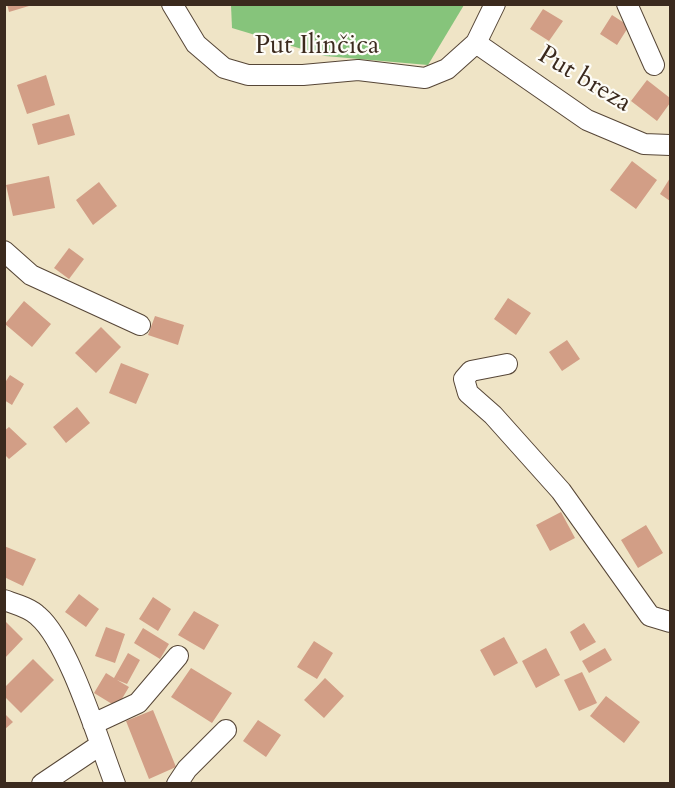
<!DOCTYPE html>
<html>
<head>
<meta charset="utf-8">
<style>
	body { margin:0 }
	#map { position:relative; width:675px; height:788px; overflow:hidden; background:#efe4c6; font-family:Cardo,serif }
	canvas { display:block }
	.frame { position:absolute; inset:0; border:6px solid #3b2a1e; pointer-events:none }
</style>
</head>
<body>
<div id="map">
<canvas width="675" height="788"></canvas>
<div class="frame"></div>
</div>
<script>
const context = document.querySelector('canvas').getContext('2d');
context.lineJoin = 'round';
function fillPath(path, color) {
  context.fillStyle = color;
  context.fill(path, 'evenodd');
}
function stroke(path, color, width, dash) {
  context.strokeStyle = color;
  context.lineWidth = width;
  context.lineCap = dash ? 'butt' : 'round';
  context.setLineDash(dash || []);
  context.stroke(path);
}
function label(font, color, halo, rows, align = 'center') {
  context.font = font + ' Cardo,serif';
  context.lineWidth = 4.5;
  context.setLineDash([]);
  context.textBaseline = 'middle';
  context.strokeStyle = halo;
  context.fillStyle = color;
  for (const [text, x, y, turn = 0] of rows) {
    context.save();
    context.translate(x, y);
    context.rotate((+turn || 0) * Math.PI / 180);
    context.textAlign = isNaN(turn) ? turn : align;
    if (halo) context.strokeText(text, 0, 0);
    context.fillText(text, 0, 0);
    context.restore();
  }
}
const green = new Path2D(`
	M 231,5 L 231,4 L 464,5 L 428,65 L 325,56 L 232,28 Z`);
const building = new Path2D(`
	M 7,4 L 28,4 L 29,6 L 9,12 Z
	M 543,9 L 563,21 L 549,41 L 530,29 Z
	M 612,15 L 629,26 L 617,45 L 600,34 Z
	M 46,75 L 55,105 L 27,114 L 17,85 Z
	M 647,80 L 670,98 L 670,103 L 657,121 L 631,101 Z
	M 69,114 L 75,135 L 38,145 L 32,124 Z
	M 632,161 L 657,180 L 636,209 L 610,190 Z
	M 49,176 L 55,208 L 13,216 L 6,185 Z
	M 670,178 L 670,201 L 660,194 Z
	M 99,182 L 117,206 L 93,225 L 76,200 Z
	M 69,248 L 84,259 L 69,279 L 54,268 Z
	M 508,298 L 531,313 L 516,335 L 494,319 Z
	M 24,301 L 51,324 L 32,347 L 5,324 Z
	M 155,316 L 184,325 L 178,345 L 148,335 Z
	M 101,327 L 121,347 L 96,373 L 75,353 Z
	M 567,340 L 580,359 L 562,371 L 549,352 Z
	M 121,363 L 149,374 L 136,404 L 109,393 Z
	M 10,375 L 24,384 L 12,405 L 4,400 L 4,384 Z
	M 77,407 L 90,423 L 66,443 L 53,427 Z
	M 9,427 L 27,444 L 9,459 L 4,454 L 4,431 Z
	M 561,512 L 575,538 L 550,551 L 536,525 Z
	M 646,525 L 663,553 L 638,568 L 621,540 Z
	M 4,546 L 36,559 L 23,586 L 4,577 Z
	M 79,594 L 99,609 L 86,627 L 65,612 Z
	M 153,597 L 171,609 L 158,631 L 139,619 Z
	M 194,611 L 219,625 L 204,650 L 178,635 Z
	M 4,620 L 23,639 L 4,659 Z
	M 584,623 L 596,642 L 580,651 L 570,632 Z
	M 106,627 L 125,634 L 115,663 L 95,656 Z
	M 143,628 L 169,644 L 160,659 L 134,643 Z
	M 504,637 L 518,663 L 494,676 L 480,650 Z
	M 314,641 L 333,653 L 317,679 L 297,667 Z
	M 546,648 L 560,675 L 536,688 L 522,661 Z
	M 605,648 L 612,660 L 589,673 L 582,661 Z
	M 128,653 L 140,660 L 127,684 L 117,680 L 129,687 L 117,707 L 94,693 L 106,673 L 114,678 Z
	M 33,659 L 54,680 L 21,713 L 4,696 L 4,688 Z
	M 191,668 L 232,693 L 212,723 L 171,697 Z
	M 582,672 L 597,703 L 579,711 L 564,680 Z
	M 325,678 L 344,696 L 324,718 L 304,700 Z
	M 606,696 L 640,722 L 624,743 L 590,716 Z
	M 153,710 L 176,767 L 149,779 L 126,721 Z
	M 4,713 L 13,722 L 4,730 Z
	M 258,720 L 281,735 L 266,757 L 243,741 Z`);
const minor = new Path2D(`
	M 172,4 L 196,44 L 224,68 L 248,75 L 303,75 L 358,70 L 425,78 L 447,69 L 476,43 L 495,4
	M 627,4 L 654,65
	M 476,43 L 587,120 L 644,144 L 670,145
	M 4,251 L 31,275 L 140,325
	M 507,364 L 471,371 L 464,379 L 468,393 L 493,415 L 561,491 L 650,616 L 670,622
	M 4,600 C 15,604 30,608 38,616 C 69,642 99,743 115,784
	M 93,724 L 138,703 L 178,656
	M 42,784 L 100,745
	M 177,784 L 187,769 L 226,730`);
const streetNames = [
	["Put Ilinčica",317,47],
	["Put breza",584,80,31]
];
fillPath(green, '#86c47b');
fillPath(building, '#d29e86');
stroke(minor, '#564637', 22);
stroke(minor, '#fff', 20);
label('26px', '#3b2a1e', '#fdfcf7', streetNames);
</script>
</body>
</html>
